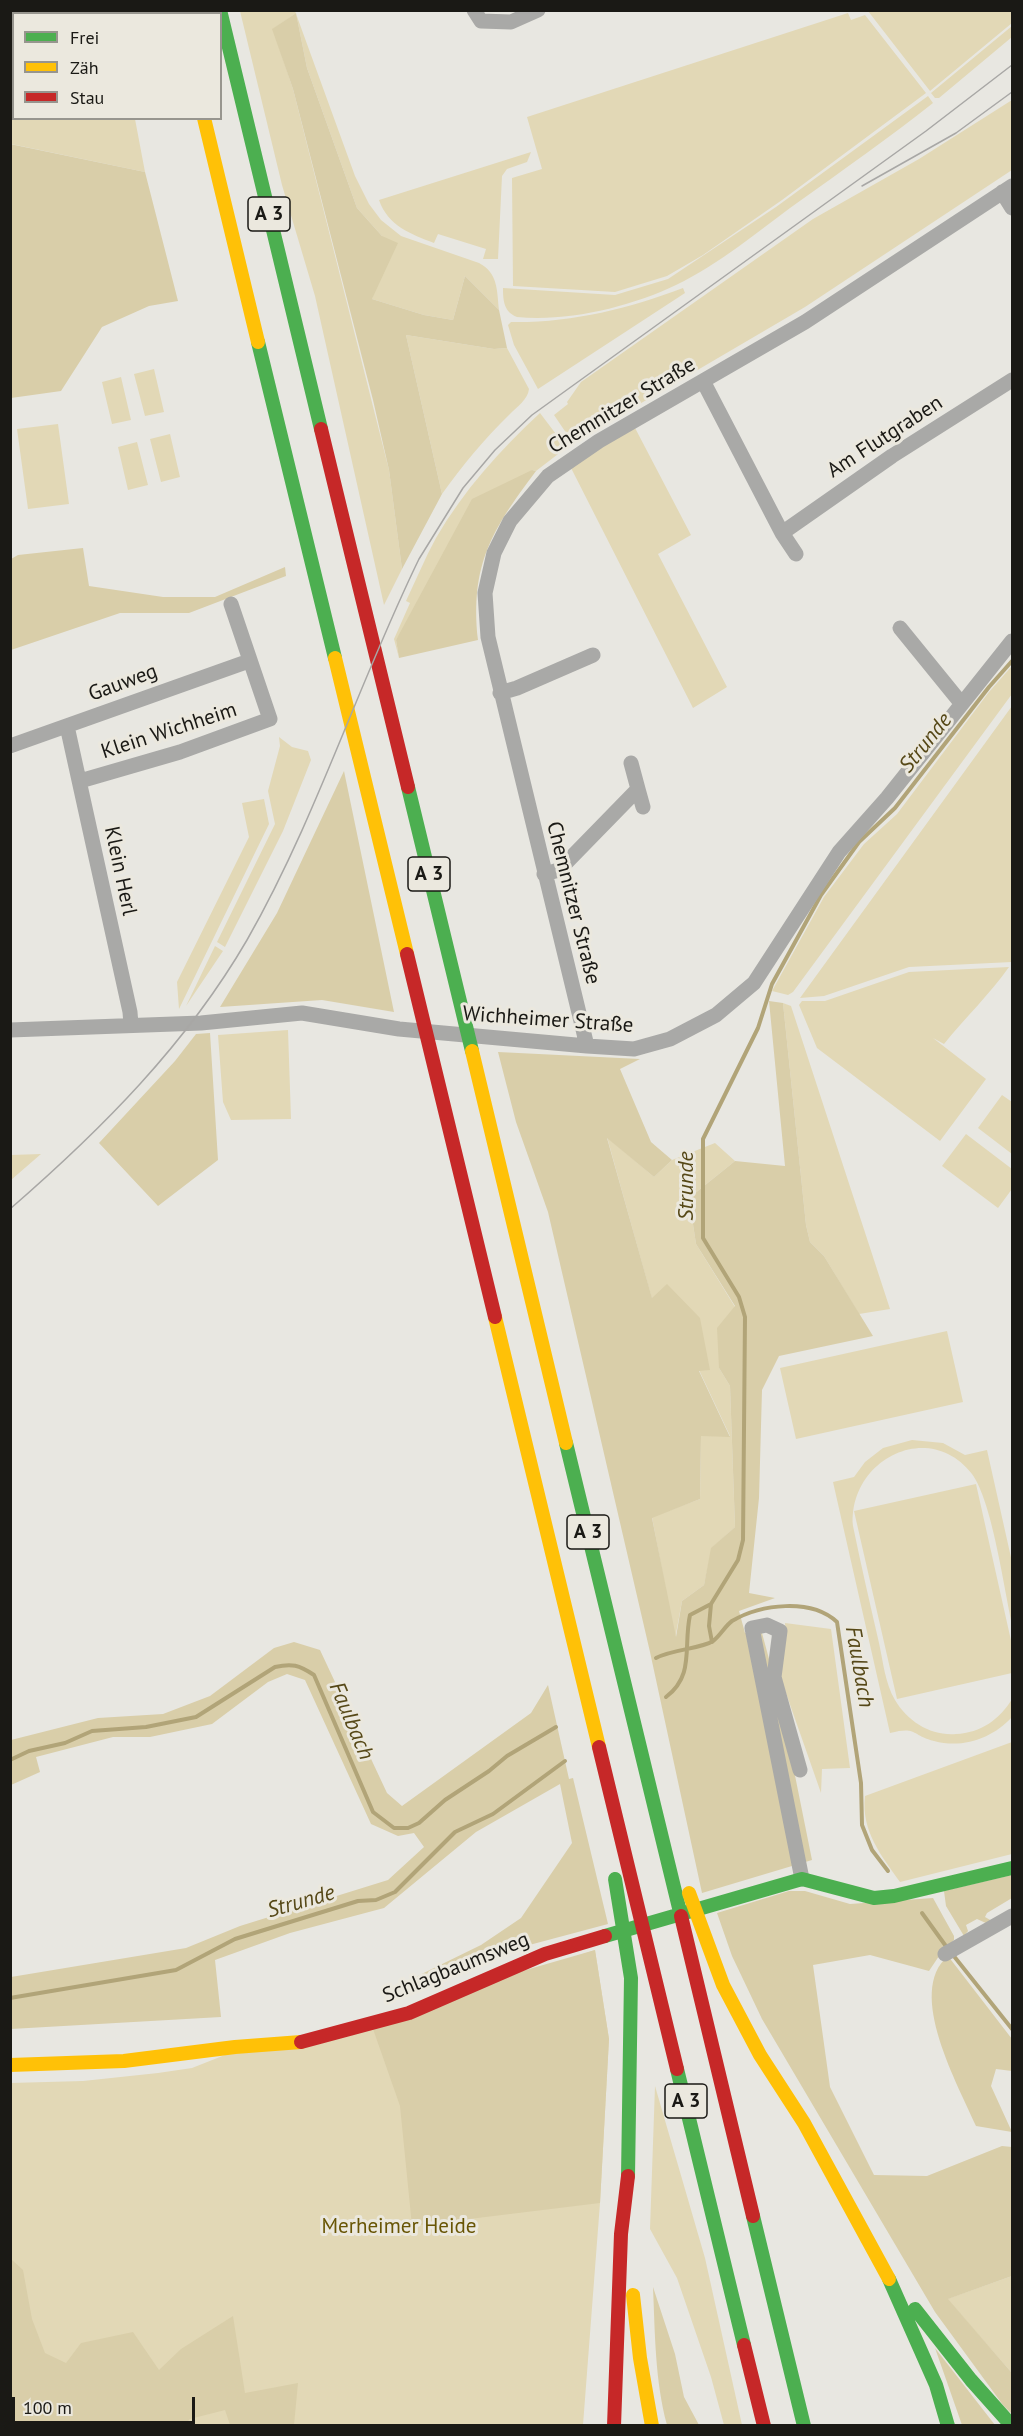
<!DOCTYPE html>
<html>
<head>
<meta charset="utf-8">
<style>
	body { margin:0 }
	#map { position:relative; width:1023px; height:2436px; overflow:hidden; background:#e8e7e1; font-family:"PT Sans",sans-serif }
	canvas { display:block }
	.frame { position:absolute; inset:0; border:12px solid #1a1915; pointer-events:none }
	.legend { position:absolute; left:12px; top:12px; width:210px; height:108px; box-sizing:border-box; background:#ebe8de; border:2px solid #97958e; margin:0; padding:8px 10px; list-style:none; font-size:18px; color:#1a1915 }
	.legend li { display:flex; align-items:center; gap:12px; height:30px }
	.legend b { width:30px; border:2px solid #97958e }
	.scale { position:absolute; left:12px; top:2397px; width:183px; height:27px; box-sizing:border-box; border:3px solid #1a1915; border-top:0; padding-left:8px; font-size:18px; line-height:21px; white-space:nowrap; color:#1a1915; -webkit-text-stroke:4px #ebe8de; paint-order:stroke }
</style>
</head>
<body>
<div id="map">
<canvas width="1023" height="2436"></canvas>
<div class="frame"></div>
<ul class="legend">
<li><b style="height:8px;background:#4caf50"></b>Frei</li>
<li><b style="height:8px;background:#ffc107"></b>Zäh</li>
<li><b style="height:8px;background:#c62828"></b>Stau</li>
</ul>
<div class="scale">100 m</div>
</div>
<script>
const context = document.querySelector('canvas').getContext('2d');
context.lineJoin = 'round';
function fillPath(path, color) {
  context.fillStyle = color;
  context.fill(path, 'evenodd');
}
function stroke(path, color, width, dash) {
  context.strokeStyle = color;
  context.lineWidth = width;
  context.lineCap = dash ? 'butt' : 'round';
  context.setLineDash(dash || []);
  context.stroke(path);
}
function label(font, color, halo, rows, align = 'center') {
  context.font = font + ' "PT Sans",sans-serif';
  context.lineWidth = 6;
  context.setLineDash([]);
  context.textBaseline = 'middle';
  context.strokeStyle = halo;
  context.fillStyle = color;
  for (const [text, x, y, turn = 0] of rows) {
    context.save();
    context.translate(x, y);
    context.rotate((+turn || 0) * Math.PI / 180);
    context.textAlign = isNaN(turn) ? turn : align;
    if (halo) context.strokeText(text, 0, 0);
    context.fillText(text, 0, 0);
    context.restore();
  }
}
const green = new Path2D(`
	M 240,11 L 295,11 L 355,176 L 369,204 L 381,220 L 401,236 L 479,263 C 498,273 497,290 499,310 L 465,276 L 453,320 L 424,315 L 372,299 L 382,236 L 357,208 L 307,68 L 296,13 L 273,29 L 293,89 L 389,470 L 402,569 L 384,605 L 315,296 L 282,185 Z
	M 868,11 L 1012,11 L 1012,23 L 930,91 Z
	M 848,13 L 851,20 L 865,15 L 926,93 L 782,200 L 703,255 L 667,276 L 615,292 L 513,286 L 512,178 L 542,169 L 527,117 Z
	M 1012,26 L 1012,37 L 939,98 L 935,98 L 931,93 Z
	M 13,39 L 14,118 L 135,119 L 145,172 L 11,144 L 10,40 Z
	M 928,96 L 933,103 C 889,138 843,170 797,203 C 758,231 720,264 676,285 C 630,307 568,322 517,317 C 504,312 503,301 503,288 L 615,295 L 668,279 L 776,207 Z
	M 1012,100 L 1012,170 L 805,307 L 573,443 L 554,415 L 568,404 L 567,402 L 581,382 L 813,219 L 919,159 Z
	M 531,152 L 527,162 L 507,169 L 502,176 L 498,259 L 483,259 L 486,249 L 438,234 L 434,243 C 411,234 388,226 379,200 Z
	M 683,288 L 685,293 L 538,389 L 514,345 L 508,325 L 511,322 C 571,323 627,309 683,288 Z
	M 406,335 L 494,349 L 507,348 L 529,389 C 528,399 517,407 510,414 C 484,439 463,465 442,494 Z
	M 154,369 L 164,412 L 145,416 L 134,374 Z
	M 121,377 L 131,420 L 112,424 L 102,382 Z
	M 540,413 L 562,442 L 562,451 L 536,471 L 532,470 L 396,640 L 399,658 L 394,639 L 410,603 L 406,601 C 416,580 425,558 436,538 C 464,490 500,450 540,413 Z
	M 58,424 L 69,504 L 28,509 L 17,429 Z
	M 634,426 L 691,535 L 658,554 L 727,687 L 693,708 L 570,466 Z
	M 170,434 L 180,477 L 161,482 L 150,439 Z
	M 137,442 L 148,485 L 128,490 L 118,447 Z
	M 1012,666 L 1012,694 L 793,992 L 788,995 L 772,991 L 824,897 L 864,844 L 897,814 L 989,692 Z
	M 1012,706 L 1012,962 L 909,967 L 824,996 L 800,998 Z
	M 279,737 L 292,747 L 308,751 L 311,760 L 283,831 L 225,947 L 217,942 L 275,824 L 268,791 L 280,746 Z
	M 264,799 L 269,824 L 179,1009 L 177,982 L 249,837 L 242,803 Z
	M 215,946 L 223,951 L 186,1006 Z
	M 1009,967 C 990,994 965,1018 944,1044 L 933,1038 L 986,1079 L 940,1141 L 817,1048 L 799,1005 L 802,1001 L 825,1001 L 909,972 Z
	M 783,1003 L 791,1006 L 890,1309 L 859,1314 L 824,1256 L 810,1242 L 806,1225 Z
	M 288,1030 L 291,1119 L 231,1120 L 223,1102 L 218,1035 Z
	M 1002,1095 L 1012,1102 L 1012,1154 L 978,1128 Z
	M 966,1134 L 1012,1169 L 1012,1189 L 998,1208 L 942,1166 Z
	M 607,1137 L 654,1177 L 672,1160 L 715,1143 L 735,1161 L 689,1198 L 696,1244 L 735,1307 L 719,1368 L 730,1386 L 735,1527 L 712,1548 L 704,1585 L 682,1601 L 675,1639 L 652,1517 L 700,1499 L 701,1436 L 730,1436 L 699,1370 L 709,1370 L 652,1299 Z
	M 41,1154 L 11,1180 L 11,1155 Z
	M 947,1331 L 963,1402 L 796,1439 L 780,1368 Z
	M 912,1440 L 943,1443 L 965,1455 L 987,1450 L 1012,1562 L 1012,1624 C 1004,1588 992,1501 972,1474 C 929,1418 848,1460 853,1526 C 861,1565 870,1604 879,1643 C 883,1661 885,1683 895,1700 C 908,1722 931,1736 956,1734 C 981,1733 1000,1719 1012,1699 L 1012,1717 C 993,1738 963,1749 934,1741 C 911,1735 917,1726 890,1733 L 833,1482 L 854,1477 L 865,1462 L 883,1448 Z
	M 976,1484 L 1012,1645 L 1012,1673 L 897,1699 L 854,1511 Z
	M 785,1623 L 831,1629 L 850,1768 L 822,1769 L 821,1793 L 780,1676 L 786,1638 Z
	M 1012,1742 L 1012,1854 L 900,1882 C 881,1855 861,1831 865,1796 Z
	M 595,1950 L 609,2039 L 600,2203 L 583,2425 L 11,2425 L 10,2083 L 83,2081 L 158,2073 L 192,2068 L 235,2051 L 301,2047 Z
	M 655,2086 L 705,2258 L 742,2425 L 724,2425 L 711,2377 L 677,2278 L 650,2229 Z
	M 1012,2276 L 1012,2373 L 947,2299 Z`);
const forest = new Path2D(`
	M 296,13 L 307,68 L 357,208 L 382,236 L 398,243 L 372,299 L 424,315 L 453,320 L 465,276 L 499,310 L 507,348 L 494,349 L 406,335 L 442,494 L 402,569 L 389,470 L 373,400 L 293,89 L 272,29 Z
	M 10,144 L 145,172 L 178,301 L 149,306 L 102,327 L 61,391 L 11,398 Z
	M 532,470 L 536,471 C 492,530 470,564 478,640 L 399,658 L 396,640 L 472,499 Z
	M 83,548 L 89,586 L 163,597 L 215,597 L 285,567 L 286,576 L 189,613 L 120,613 L 11,650 L 11,559 L 18,555 Z
	M 344,771 L 394,1012 L 322,1000 L 220,1007 L 277,913 Z
	M 769,1001 L 783,1003 L 806,1225 L 810,1242 L 824,1256 L 873,1336 L 779,1356 L 762,1390 L 759,1498 L 749,1593 L 775,1598 L 739,1611 L 745,1633 L 762,1633 L 779,1696 L 812,1860 L 702,1893 L 650,1652 L 548,1212 L 516,1122 L 498,1052 L 640,1059 L 620,1069 L 651,1142 L 672,1160 L 654,1177 L 607,1138 L 652,1298 L 667,1284 L 700,1318 L 710,1370 L 699,1371 L 730,1437 L 701,1436 L 700,1499 L 652,1518 L 676,1637 L 682,1601 L 704,1585 L 711,1548 L 735,1527 L 730,1386 L 719,1368 L 717,1328 L 735,1306 L 696,1244 L 689,1198 L 735,1161 L 785,1166 Z
	M 210,1033 L 218,1160 L 158,1206 L 99,1143 L 175,1061 L 196,1034 Z
	M 294,1642 L 320,1650 L 387,1793 L 402,1806 L 531,1713 L 548,1685 L 569,1779 L 573,1778 L 608,1924 L 503,1952 L 461,1972 L 391,1989 L 481,1945 L 521,1918 L 572,1843 L 560,1784 L 476,1832 L 384,1908 L 290,1933 L 215,1960 L 221,2017 L 11,2029 L 11,1977 L 186,1948 L 240,1926 L 388,1880 L 424,1847 L 414,1833 L 398,1836 L 371,1824 L 305,1680 L 287,1674 L 268,1682 L 212,1724 L 150,1737 L 113,1737 L 36,1757 L 40,1772 L 11,1785 L 11,1740 L 98,1718 L 163,1714 L 210,1696 L 274,1648 Z
	M 1012,1875 L 1012,1898 L 987,1913 L 985,1917 L 992,1921 L 988,1924 L 977,1919 L 966,1925 L 968,1931 L 964,1936 L 946,1906 L 944,1891 Z
	M 789,1891 L 805,1891 L 850,1904 L 933,1898 L 954,1936 L 954,1940 L 943,1950 L 929,1971 L 870,1955 L 813,1965 L 830,2087 L 874,2175 L 927,2176 L 1002,2146 L 1012,2147 L 1012,2276 L 948,2299 L 1012,2373 L 1012,2414 L 1003,2405 L 935,2312 L 762,2019 L 732,1956 L 717,1913 Z
	M 595,1950 L 609,2039 L 600,2203 L 412,2226 L 400,2106 L 373,2029 L 505,1976 Z
	M 948,1956 L 1012,2039 L 1012,2071 L 996,2069 L 991,2086 L 1012,2132 L 976,2126 C 959,2086 905,1992 948,1956 Z
	M 11,2259 L 23,2270 L 32,2319 L 45,2353 L 66,2363 L 81,2343 L 133,2332 L 159,2370 L 181,2349 L 233,2316 L 245,2393 L 298,2383 L 294,2425 L 230,2425 L 225,2410 L 190,2419 L 184,2425 L 11,2425 Z
	M 653,2287 L 675,2354 L 684,2397 L 699,2425 L 667,2425 C 655,2381 655,2333 653,2287 Z
	M 935,2348 L 995,2425 L 962,2425 Z`);
const stream = new Path2D(`
	M 711,1604 L 709,1626 L 712,1642
	M 656,1658 C 673,1649 701,1649 713,1641 C 720,1636 725,1626 732,1621 C 761,1604 811,1598 837,1622 L 861,1783 L 862,1825 L 872,1850 L 888,1871
	M 666,1697 C 695,1675 683,1647 690,1615 L 711,1604 L 738,1560 L 743,1540 L 745,1317 L 739,1297 L 703,1238 L 703,1139 L 758,1028 L 772,984 L 821,895 L 859,842 L 895,808 L 989,687 L 1012,661
	M 10,1760 L 29,1751 L 65,1743 L 92,1731 L 146,1727 L 196,1717 L 275,1667 C 292,1663 299,1665 314,1675 L 373,1812 L 394,1828 L 408,1828 L 419,1823 L 445,1800 L 489,1771 L 507,1756 L 556,1727
	M 922,1913 L 948,1949
	M 953,1955 L 1012,2029
	M 10,1998 L 176,1970 L 235,1939 L 358,1901 L 376,1900 L 395,1892 L 455,1832 L 493,1814 L 565,1761`);
const street = new Path2D(`
	M 474,10 L 481,21 L 511,22 L 538,10
	M 1002,192 L 1012,208
	M 703,381 L 782,533 L 892,456 L 1012,380
	M 782,533 L 796,554
	M 900,628 L 961,703
	M 500,693 L 517,688 L 593,655
	M 67,726 L 130,1012 L 131,1025
	M 10,746 L 249,661
	M 80,781 L 180,752 L 270,719 L 231,604
	M 638,789 L 643,807
	M 544,874 L 559,870 L 638,789 L 631,763
	M 10,1030 L 201,1023 L 302,1013 L 399,1029 L 587,1046 L 634,1049 L 670,1039 L 716,1015 L 754,983 L 839,852 L 887,798 L 1012,641
	M 587,1046 L 488,637 L 485,593 L 494,553 L 510,521 L 548,476 L 599,441 L 805,322 L 1012,186
	M 800,1770 L 774,1677 L 780,1631 L 767,1625 L 752,1628 L 802,1879
	M 945,1954 L 1012,1916`);
const fast = new Path2D(`
	M 220,10 L 321,429
	M 52,14 L 60,10
	M 258,342 L 335,658
	M 408,787 L 472,1051
	M 566,1443 L 681,1916
	M 615,1879 L 631,1978 L 628,2176
	M 605,1936 L 802,1879 L 874,1898 L 894,1896 L 1012,1868
	M 677,2069 L 744,2345
	M 753,2216 L 804,2426
	M 889,2279 L 936,2385 L 948,2426
	M 915,2309 L 971,2380 L 1012,2426`);
const slow = new Path2D(`
	M 10,28 L 14,27
	M 204,118 L 258,342
	M 335,658 L 407,954
	M 472,1051 L 566,1443
	M 495,1317 L 599,1747
	M 689,1893 L 723,1985 L 760,2055 L 804,2123 L 889,2279
	M 10,2065 L 124,2061 L 235,2047 L 301,2042
	M 633,2295 L 640,2358 L 652,2426`);
const jam = new Path2D(`
	M 178,10 L 178,14
	M 321,429 L 408,787
	M 407,954 L 495,1317
	M 599,1747 L 677,2069
	M 681,1916 L 753,2216
	M 301,2042 L 409,2013 L 545,1954 L 605,1936
	M 744,2345 L 764,2426
	M 614,2426 L 621,2234 L 628,2176`);
const tram = new Path2D(`
	M 862,186 L 956,133 L 1012,92
	M 10,1209 C 101,1130 186,1045 247,940 C 316,819 358,684 419,559 L 463,488 L 495,450 L 532,415 L 926,131 L 1012,65`);
const shields = [
	[269,214,42],
	[429,874,42],
	[588,1532,42],
	[686,2101,42]
];
const shieldNames = [
	["A 3",269,214],
	["A 3",429,874],
	["A 3",588,1532],
	["A 3",686,2101]
];
const streetNames = [
	["Chemnitzer Straße",622,406,-31],
	["Am Flutgraben",885,437,-33],
	["Gauweg",123,683,-20],
	["Klein Wichheim",169,731,-18],
	["Klein Herl",120,871,78],
	["Chemnitzer Straße",573,903,76],
	["Wichheimer Straße",548,1020,4],
	["Schlagbaumsweg",456,1968,-22]
];
const parkNames = [
	["Merheimer Heide",399,2227]
];
const waterNames = [
	["Strunde",926,743,-51],
	["Strunde",687,1186,-90],
	["Faulbach",859,1667,80],
	["Faulbach",351,1721,67],
	["Strunde",301,1902,-16]
];
fillPath(green, '#e2d8b6');
fillPath(forest, '#d9cea9');
stroke(stream, '#b1a478', 4);
stroke(street, '#a9a9a7', 15);
stroke(fast, '#4caf50', 14);
stroke(slow, '#ffc107', 14);
stroke(jam, '#c62828', 14);
stroke(tram, '#a8a7a5', 1.5);
for (const [x, y, w] of shields) {
  const box = new Path2D();
  box.roundRect(x - w / 2, y - 17, w, 34, 4.5);
  context.fillStyle = '#ebe8de';
  context.fill(box);
  stroke(box, '#1a1915', 1.5);
}
label('bold 20px', '#1a1915', null, shieldNames);
label('21px', '#1a1915', '#ebe8de', streetNames);
label('21px', '#685505', '#ebe8de', parkNames);
label('italic 22px', '#564817', '#ebe8de', waterNames);
</script>
</body>
</html>
